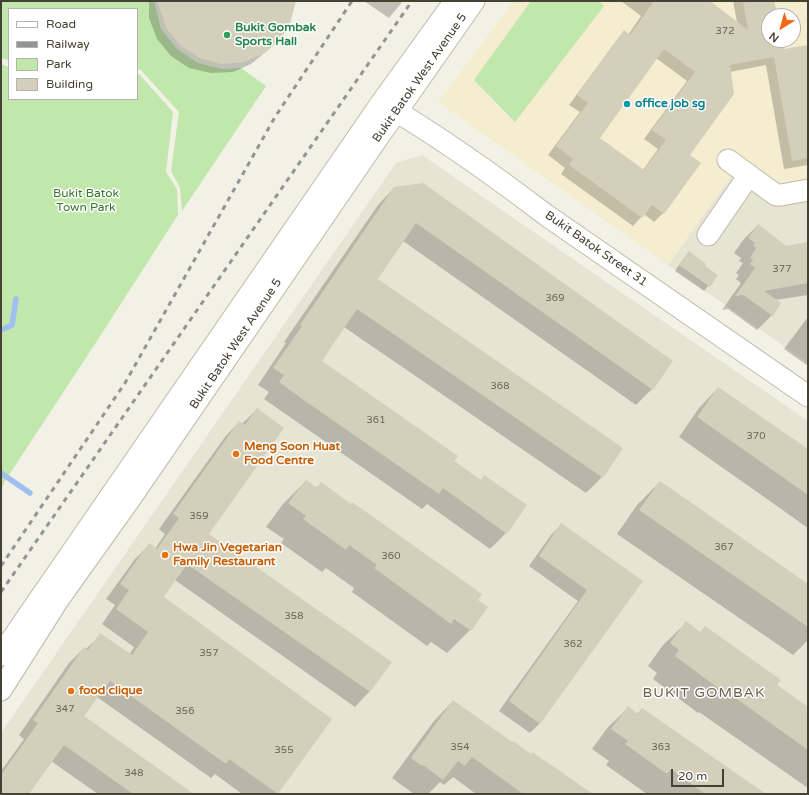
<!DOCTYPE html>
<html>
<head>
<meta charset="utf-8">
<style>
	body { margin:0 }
	#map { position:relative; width:809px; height:795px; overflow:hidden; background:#f2f1e5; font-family:"Varela Round",sans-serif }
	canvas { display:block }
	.frame { position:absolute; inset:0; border:2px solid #454234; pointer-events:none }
	.legend { position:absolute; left:8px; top:8px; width:130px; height:92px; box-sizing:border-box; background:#fff; border:1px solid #b5b3ae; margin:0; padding:5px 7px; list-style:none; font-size:12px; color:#454234 }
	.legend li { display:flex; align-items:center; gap:8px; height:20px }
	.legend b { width:20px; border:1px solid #b5b3ae }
	.north { position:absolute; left:761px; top:8px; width:40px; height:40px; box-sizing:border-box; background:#fff; border:1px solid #b5b3ae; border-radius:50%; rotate:217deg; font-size:11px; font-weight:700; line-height:16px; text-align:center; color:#454234 }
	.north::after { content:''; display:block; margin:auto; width:14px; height:18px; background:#fa6614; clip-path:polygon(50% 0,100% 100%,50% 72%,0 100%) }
	.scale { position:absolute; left:671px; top:769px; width:53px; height:18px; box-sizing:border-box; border:2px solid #454234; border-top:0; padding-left:5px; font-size:12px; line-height:14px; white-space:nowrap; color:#454234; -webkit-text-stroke:3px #fff; paint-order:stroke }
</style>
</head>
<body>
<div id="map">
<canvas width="809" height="795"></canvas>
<div class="frame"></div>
<ul class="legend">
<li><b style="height:5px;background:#fff"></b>Road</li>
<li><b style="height:5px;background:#949494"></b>Railway</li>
<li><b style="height:11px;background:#c1e7ad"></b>Park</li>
<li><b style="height:11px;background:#d4cfba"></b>Building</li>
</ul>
<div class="north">N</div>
<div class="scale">20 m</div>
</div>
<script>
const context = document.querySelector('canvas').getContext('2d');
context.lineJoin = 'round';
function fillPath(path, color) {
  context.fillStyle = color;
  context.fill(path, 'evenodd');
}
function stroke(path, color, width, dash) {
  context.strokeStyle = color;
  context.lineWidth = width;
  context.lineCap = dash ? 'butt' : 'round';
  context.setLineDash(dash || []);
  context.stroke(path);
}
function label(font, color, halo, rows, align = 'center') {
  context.font = font + ' "Varela Round",sans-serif';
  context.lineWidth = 3;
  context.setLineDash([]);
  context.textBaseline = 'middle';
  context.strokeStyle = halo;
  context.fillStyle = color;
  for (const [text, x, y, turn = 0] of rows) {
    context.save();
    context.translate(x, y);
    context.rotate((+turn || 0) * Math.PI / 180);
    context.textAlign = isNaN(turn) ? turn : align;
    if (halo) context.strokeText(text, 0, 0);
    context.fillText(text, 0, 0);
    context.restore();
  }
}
const residential = new Path2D(`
	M 422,155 L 808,421 L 808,794 L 1,794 L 1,733 L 396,163 Z
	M 735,171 L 808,192 L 808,363 L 668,265 Z`);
const commercial = new Path2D(`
	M 514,1 L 808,1 L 808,192 L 774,198 L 735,171 L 668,265 L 438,102 ZM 769,16 L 793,16 L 793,40 L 769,40 Z`);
const green = new Path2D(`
	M 1,1 L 154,1 L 161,29 L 177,49 L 198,63 L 222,69 L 241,68 L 266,86 L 182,211 L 180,188 L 171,171 L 179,112 L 140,69 L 137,70 L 137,9 L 9,9 L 9,60 L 1,58 Z
	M 531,1 L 599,1 L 604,6 L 515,122 L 474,80 Z
	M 1,64 L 9,67 L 9,99 L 137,99 L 137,75 L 139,74 L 173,112 L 166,172 L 177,189 L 178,215 L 93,347 L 5,481 L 1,491 Z`);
const shadow = new Path2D(`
	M 149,1 L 294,1 L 278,40 L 267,51 L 251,64 L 233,72 L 211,73 L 189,68 L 171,56 L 157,39 L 149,18 Z
	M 364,1 L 403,1 L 389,18 Z
	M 621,1 L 708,1 L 737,22 L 733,1 L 774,1 L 777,16 L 769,16 L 769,40 L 782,40 L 784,50 L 808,46 L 808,165 L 784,169 L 766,65 L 730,72 L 689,155 L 663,213 L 654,222 L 644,214 L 633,226 L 561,174 L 565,168 L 548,155 L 580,112 L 569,105 L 616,41 L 624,32 L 628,35 L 641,16 ZM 656,58 L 687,81 L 644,139 L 658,149 L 643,170 L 598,138 Z
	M 394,188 L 652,389 L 636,405 L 403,241 L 376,280 L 621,449 L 602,477 L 586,493 L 344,327 L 320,362 L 480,481 L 485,476 L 506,533 L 490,549 L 427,504 L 422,509 L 264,399 L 269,392 L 258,385 L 286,343 L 284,342 L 378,205 Z
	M 758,225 L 786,247 L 808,243 L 808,295 L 775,300 L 772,315 L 757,330 L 728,309 L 722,310 L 741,283 L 736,279 L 739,275 L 736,273 L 743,263 L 739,261 L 741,258 L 734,253 L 744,239 Z
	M 684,258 L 703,266 L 716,276 L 704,291 L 675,271 Z
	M 808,317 L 808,366 L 784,349 Z
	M 718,388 L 808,451 L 808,528 L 679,437 L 699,408 Z
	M 257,409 L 207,534 L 390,662 L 369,692 L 355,707 L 175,580 L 163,597 L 331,719 L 277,794 L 242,794 L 215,774 L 211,778 L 97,697 L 83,716 L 192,794 L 98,794 L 51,761 L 27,794 L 1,794 L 1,771 L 24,739 L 19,735 L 69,663 L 84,648 L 86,649 L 101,635 L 129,655 L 134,647 L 102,624 L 115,605 L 106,599 L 135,559 L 149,545 L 155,549 L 165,534 L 159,529 L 225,437 L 239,422 L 242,424 Z
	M 306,481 L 316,488 L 321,483 L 477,600 L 470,630 L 447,653 L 431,642 L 427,646 L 352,592 L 354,588 L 326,568 L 322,572 L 281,543 L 284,539 L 266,527 L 283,504 Z
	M 660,482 L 808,585 L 808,640 L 793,655 L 617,534 L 637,505 Z
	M 562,524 L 641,581 L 540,723 L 530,733 L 499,711 L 578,601 L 529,566 L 551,535 Z
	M 686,623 L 808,708 L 808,788 L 699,712 L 698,713 L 653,679 L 657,673 L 648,666 L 663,645 Z
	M 453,701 L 512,743 L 553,768 L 554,767 L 591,794 L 476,794 L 453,777 L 444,785 L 440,782 L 428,794 L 414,794 L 392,778 L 434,721 Z
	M 628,708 L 637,714 L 642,709 L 765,794 L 647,794 L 606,765 L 609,761 L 592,749 L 608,727 Z`);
const stream = new Path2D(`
	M 1,330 L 12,325 L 16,299
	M 1,473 L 30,493`);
const building = new Path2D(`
	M 157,1 L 296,1 L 290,24 L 279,41 L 263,54 L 244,62 L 221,64 L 200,58 L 181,46 L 167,29 Z
	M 654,1 L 710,1 L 748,30 L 743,1 L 774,1 L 778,16 L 769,16 L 769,40 L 783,40 L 784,49 L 808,45 L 808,158 L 792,161 L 774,57 L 730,65 L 734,94 L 690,155 L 701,163 L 664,214 L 652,205 L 642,218 L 569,165 L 573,159 L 556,146 L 588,103 L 577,95 L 624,30 L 630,35 ZM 664,49 L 695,72 L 652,130 L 666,140 L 644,170 L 600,138 Z
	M 423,183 L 673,361 L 653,390 L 416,223 L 378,279 L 623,448 L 603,478 L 357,309 L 322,361 L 458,456 L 454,461 L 481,480 L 484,475 L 527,505 L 507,534 L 443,488 L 439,494 L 305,401 L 279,382 L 284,375 L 273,368 L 302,326 L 300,325 L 394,187 Z
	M 758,224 L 786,246 L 808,242 L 808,283 L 764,291 L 781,303 L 773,316 L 743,295 L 735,296 L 755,268 L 750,264 L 753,260 L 750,258 L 756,248 L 753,246 L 755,243 L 748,238 Z
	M 689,251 L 706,264 L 705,266 L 718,275 L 710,287 L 679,265 Z
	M 718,387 L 808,449 L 808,495 L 697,417 Z
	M 257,408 L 284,428 L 209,534 L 392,662 L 370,692 L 187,564 L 164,597 L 332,719 L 278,794 L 229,759 L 226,764 L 110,681 L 84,716 L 194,794 L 133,794 L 64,745 L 29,794 L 1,794 L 1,775 L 38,723 L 33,720 L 84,647 L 88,650 L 100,633 L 132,655 L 148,632 L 116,609 L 129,590 L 120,584 L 149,543 L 157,549 L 179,518 L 173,514 L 239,421 L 245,425 Z
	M 306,480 L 317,488 L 321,482 L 351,504 L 352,502 L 482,594 L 478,600 L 488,607 L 471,631 L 454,619 L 451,624 L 374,568 L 377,565 L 349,545 L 346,550 L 303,519 L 306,516 L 288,503 Z
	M 660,481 L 808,584 L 808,627 L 639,510 Z
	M 561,523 L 643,581 L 540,724 L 509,701 L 587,590 L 539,556 Z
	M 686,621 L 700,632 L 705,626 L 781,680 L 777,685 L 808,707 L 808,750 L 723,689 L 722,691 L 675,656 L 679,650 L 670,643 Z
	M 453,700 L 512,742 L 513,741 L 531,754 L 532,752 L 593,794 L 523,794 L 472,757 L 465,766 L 458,761 L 443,780 L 423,765 L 422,766 L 411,758 Z
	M 628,706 L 638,714 L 642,708 L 766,794 L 705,794 L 671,769 L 667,774 L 625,744 L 628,741 L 611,729 Z`);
const minor = new Path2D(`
	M 386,105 C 441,138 495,176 546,215 L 808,396
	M 728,160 L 776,195 L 781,195 L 808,190
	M 708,235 L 749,175
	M 1,655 L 382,102 L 455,1
	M 1,690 L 58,600 L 130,499 L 381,133 L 397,111 L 474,1`);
const rail = new Path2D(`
	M 1,566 L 125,383 L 275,117 L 352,1
	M 1,592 L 412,1`);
const markers = [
	[227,35,4,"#2e9e5b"],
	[627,104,4,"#0f9aa8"],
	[236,454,4,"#e8710a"],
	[165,555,4,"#e8710a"],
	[71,691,4,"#e8710a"]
];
const numberNames = [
	["372",725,31],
	["377",782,269],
	["369",555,298],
	["368",500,386],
	["361",376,420],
	["370",756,436],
	["359",199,516],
	["367",724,547],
	["360",391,556],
	["358",294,616],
	["362",573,644],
	["357",209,653],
	["347",65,709],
	["356",185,711],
	["354",460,747],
	["363",661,747],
	["355",284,750],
	["348",134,773]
];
const leisureNames = [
	["Bukit Gombak",235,28],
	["Sports Hall",235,42]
];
const streetNames = [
	["Bukit Batok West Avenue 5",420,78,-55],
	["Bukit Batok Street 31",596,249,35],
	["Bukit Batok West Avenue 5",236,344,-56]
];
const cultureNames = [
	["office job sg",635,104]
];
const parkNames = [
	["Bukit Batok",86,194],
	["Town Park",86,208]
];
const foodNames = [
	["Meng Soon Huat",244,447],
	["Food Centre",244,461],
	["Hwa Jin Vegetarian",173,548],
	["Family Restaurant",173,562],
	["food clique",79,691]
];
const quarterNames = [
	["BUKIT GOMBAK",704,693]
];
fillPath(residential, '#e6e4d3');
fillPath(commercial, '#f5edcf');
fillPath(green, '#c1e7ad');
fillPath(shadow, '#0003');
stroke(stream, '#a0bff0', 5.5);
fillPath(building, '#d4cfba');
stroke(minor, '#bebba7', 23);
stroke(minor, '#fff', 21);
stroke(rail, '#949494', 3, [5, 5]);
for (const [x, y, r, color] of markers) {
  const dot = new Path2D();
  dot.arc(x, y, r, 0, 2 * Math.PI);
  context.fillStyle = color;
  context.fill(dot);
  stroke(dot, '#fff', 1.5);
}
label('10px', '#696556', null, numberNames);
label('bold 12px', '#27864d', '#fff', leisureNames, 'left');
label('12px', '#454234', '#fff', streetNames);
label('bold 12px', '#0d838f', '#fff', cultureNames, 'left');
label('12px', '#357628', '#fff', parkNames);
label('bold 12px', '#c56008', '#fff', foodNames, 'left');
context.letterSpacing = '1px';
label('14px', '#67624c', '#fff', quarterNames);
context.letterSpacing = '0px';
</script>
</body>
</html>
